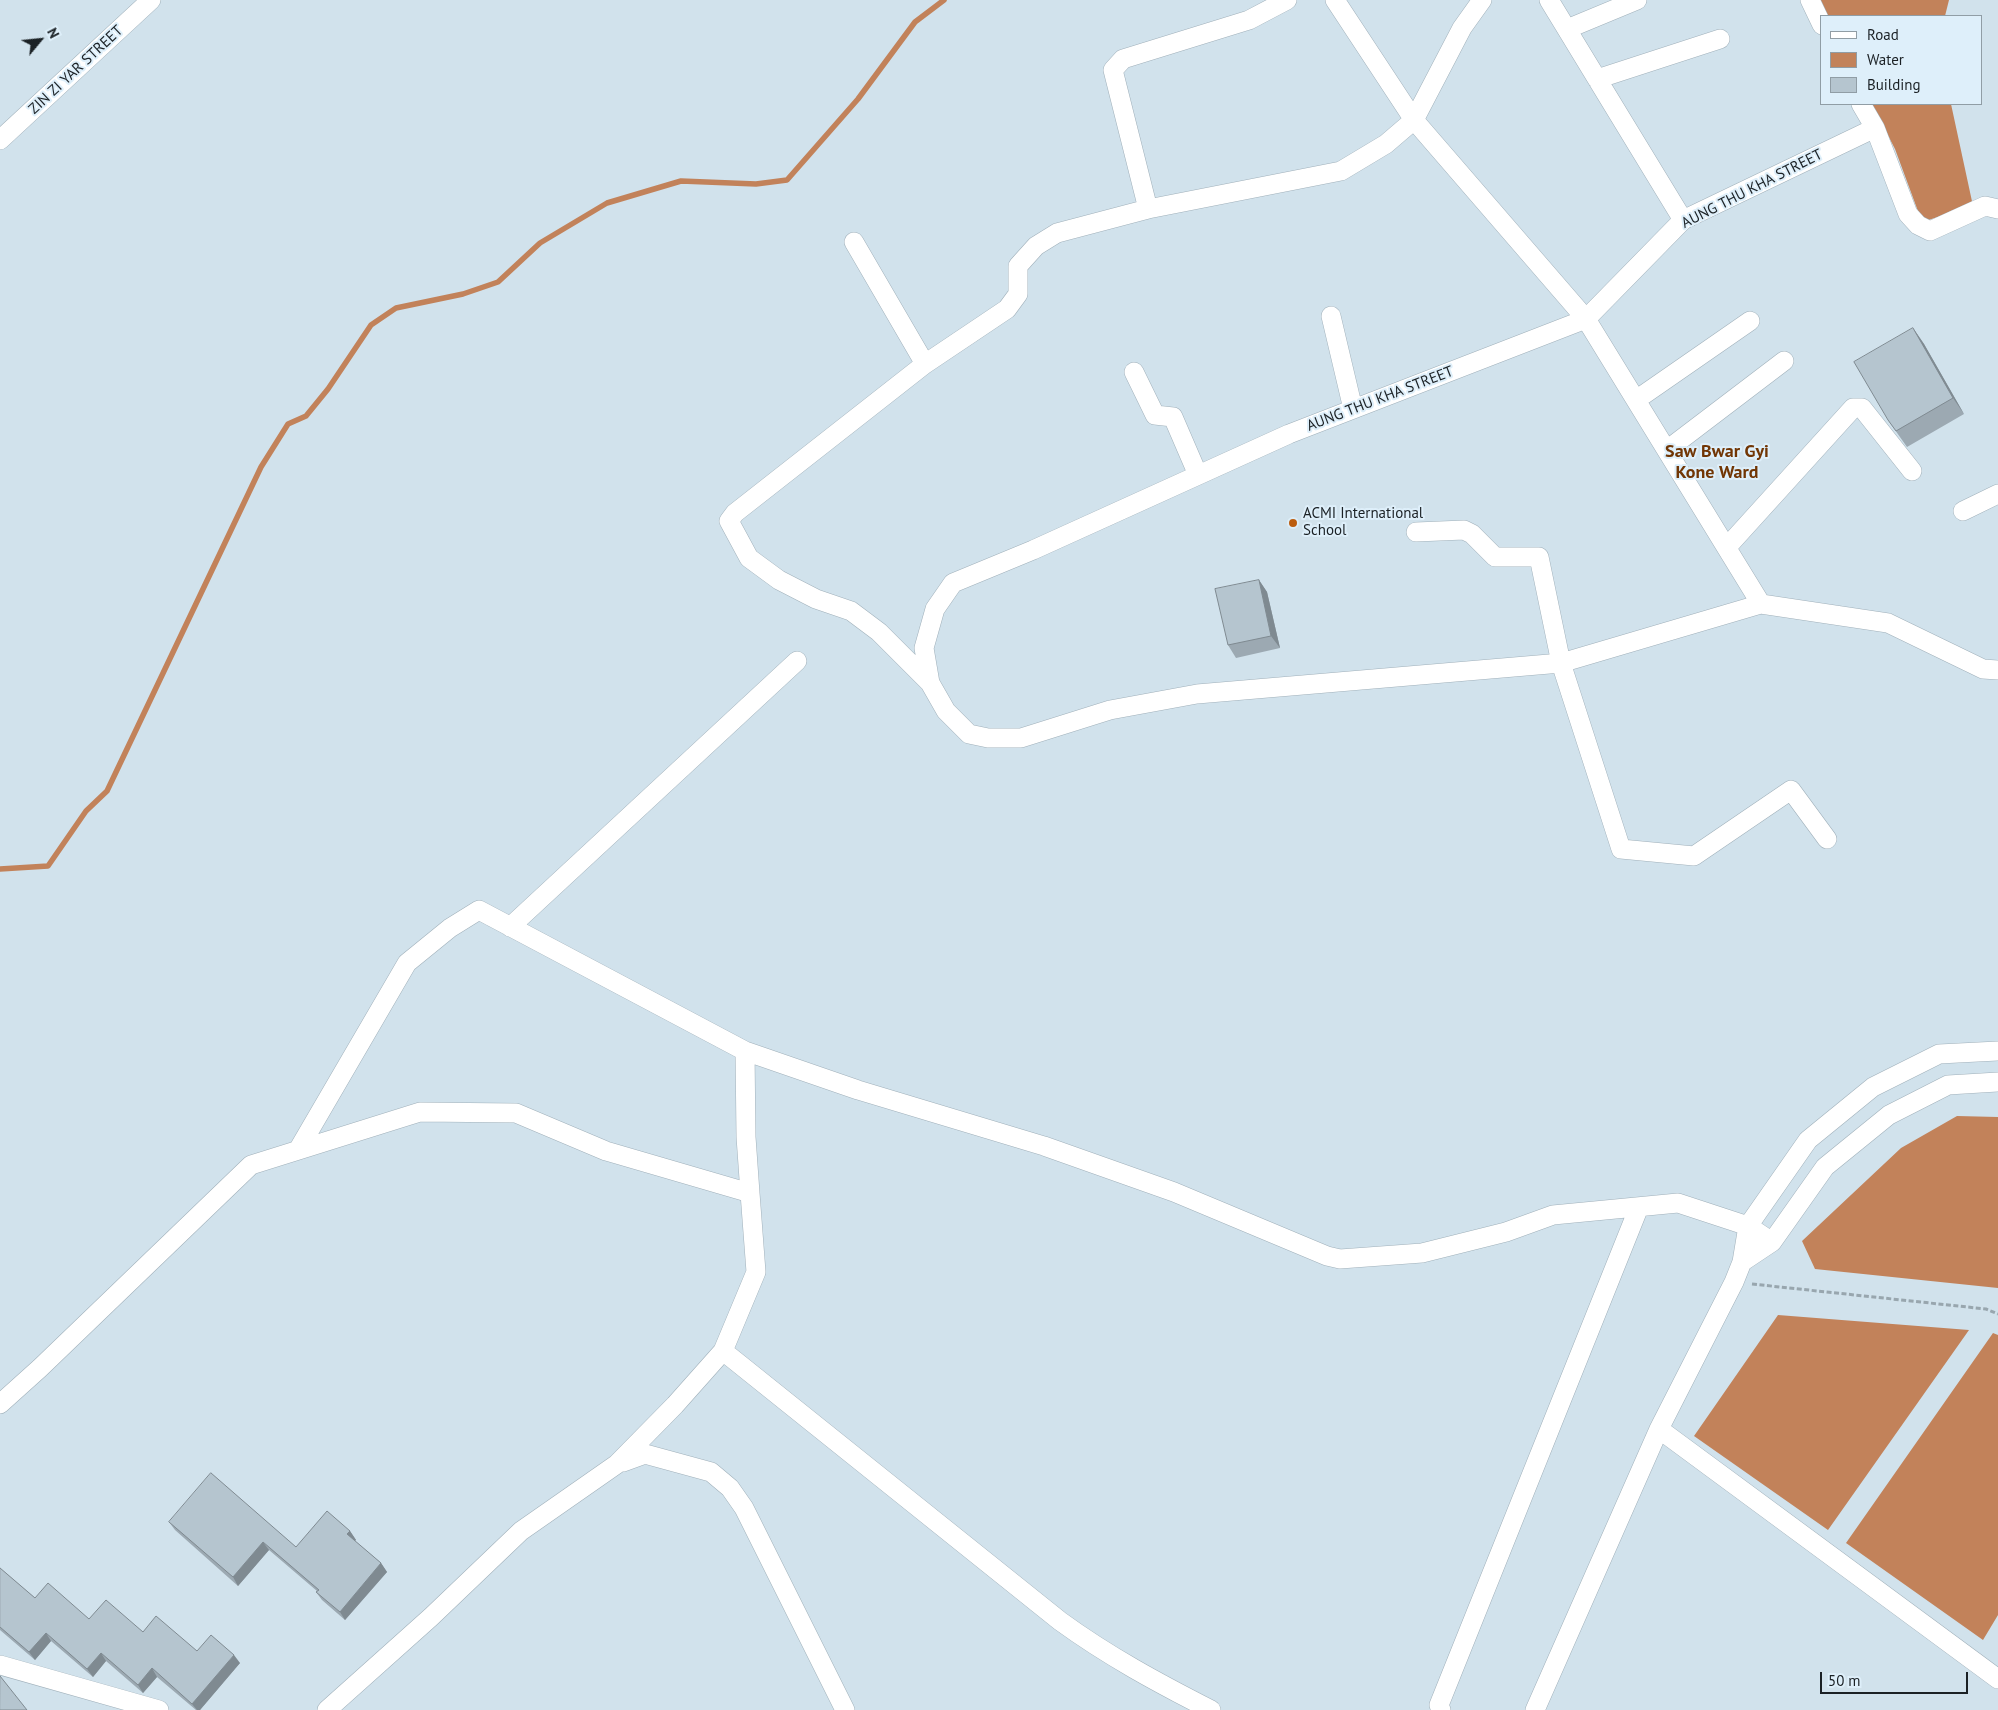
<!DOCTYPE html>
<html>
<head>
<meta charset="utf-8">
<style>
	body { margin:0 }
	#map { position:relative; width:1998px; height:1710px; overflow:hidden; background:#d1e2ec; font-family:"PT Sans",sans-serif }
	canvas { display:block }
	.legend { position:absolute; left:1820px; top:15px; width:162px; height:90px; box-sizing:border-box; background:#deeffa; border:1px solid #909da5; margin:0; padding:6px 9px; list-style:none; font-size:15px; color:#1b2125 }
	.legend li { display:flex; align-items:center; gap:10px; height:25px }
	.legend b { width:25px; border:1px solid #909da5 }
	.north { position:absolute; left:15px; top:15px; width:50px; height:50px; -webkit-text-stroke:4px #deeffa; paint-order:stroke; rotate:62deg; font-size:14px; font-weight:700; line-height:20px; text-align:center; color:#1b2125 }
	.north::after { content:''; display:block; margin:auto; width:18px; height:22px; background:#1b2125; clip-path:polygon(50% 0,100% 100%,50% 72%,0 100%) }
	.scale { position:absolute; left:1820px; top:1672px; width:148px; height:22px; box-sizing:border-box; border:2px solid #1b2125; border-top:0; padding-left:6px; font-size:15px; line-height:18px; white-space:nowrap; color:#1b2125; -webkit-text-stroke:4px #deeffa; paint-order:stroke }
</style>
</head>
<body>
<div id="map">
<canvas width="1998" height="1710"></canvas>
<ul class="legend">
<li><b style="height:6px;background:#fff"></b>Road</li>
<li><b style="height:14px;background:#c2825a"></b>Water</li>
<li><b style="height:14px;background:#b5c5cf"></b>Building</li>
</ul>
<div class="north">N</div>
<div class="scale">50 m</div>
</div>
<script>
const context = document.querySelector('canvas').getContext('2d');
context.lineJoin = 'round';
function fillPath(path, color) {
  context.fillStyle = color;
  context.fill(path, 'evenodd');
}
function stroke(path, color, width, dash) {
  context.strokeStyle = color;
  context.lineWidth = width;
  context.lineCap = dash ? 'butt' : 'round';
  context.setLineDash(dash || []);
  context.stroke(path);
}
function label(font, color, halo, rows, align = 'center') {
  context.font = font + ' "PT Sans",sans-serif';
  context.lineWidth = 4;
  context.setLineDash([]);
  context.textBaseline = 'middle';
  context.strokeStyle = halo;
  context.fillStyle = color;
  for (const [text, x, y, turn = 0] of rows) {
    context.save();
    context.translate(x, y);
    context.rotate((+turn || 0) * Math.PI / 180);
    context.textAlign = isNaN(turn) ? turn : align;
    if (halo) context.strokeText(text, 0, 0);
    context.fillText(text, 0, 0);
    context.restore();
  }
}
const water = new Path2D(`
	M 1816,0 L 1949,0 L 1945,16 L 1825,16 Z
	M 1872,104 L 1951,104 L 1973,206 L 1922,222 L 1895,149 Z
	M 1957,1116 L 1998,1117 L 1998,1288 L 1815,1269 L 1802,1241 L 1901,1148 Z
	M 1778,1315 L 1969,1330 L 1828,1530 L 1694,1436 Z
	M 1993,1333 L 1998,1335 L 1998,1615 L 1983,1640 L 1846,1543 Z`);
const stream = new Path2D(`
	M 0,869 L 48,866 L 86,811 L 107,791 L 261,467 L 288,424 L 306,416 L 328,389 L 371,325 L 396,308 L 463,294 L 498,282 L 540,243 L 607,203 L 681,181 L 756,184 L 787,180 L 858,99 L 915,22 L 944,0`);
const path = new Path2D(`
	M 1752,1284 L 1986,1309 L 1998,1314`);
const street = new Path2D(`
	M 1335,0 L 1414,120 L 1586,319 L 1761,604
	M 1482,0 L 1462,28 L 1414,120 L 1386,144 L 1341,171 L 1148,209 L 1057,233 L 1036,246 L 1018,266 L 1018,294 L 1007,309 L 925,364 L 735,513 L 729,521 L 749,558 L 779,580 L 816,599 L 851,611 L 879,632 L 930,683 L 946,711 L 969,734 L 988,738 L 1021,738 L 1110,710 L 1197,694 L 1561,663 L 1761,604 L 1888,623 L 1983,669 L 1998,670
	M 1549,0 L 1683,220
	M 1810,0 L 1822,25
	M 1567,29 L 1637,0
	M 1597,79 L 1720,39
	M 1861,104 L 1875,128 L 1908,214 L 1918,225 L 1930,231 L 1985,206 L 1998,209
	M 0,140 L 151,0
	M 1148,209 L 1113,70 L 1123,59 L 1249,20 L 1287,0
	M 854,242 L 925,364
	M 1331,316 L 1353,409
	M 1134,372 L 1155,415 L 1173,417 L 1198,475
	M 1636,400 L 1750,321
	M 1667,450 L 1784,361
	M 1963,511 L 1998,494
	M 1416,532 L 1464,530 L 1472,534 L 1495,557 L 1539,557 L 1561,663 L 1621,849 L 1694,856 L 1791,790 L 1827,839
	M 1727,547 L 1853,408 L 1862,408 L 1912,471
	M 930,683 L 924,648 L 935,609 L 953,583 L 1033,550 L 1289,434 L 1586,319 L 1683,220 L 1875,128
	M 510,927 L 797,661
	M 298,1150 L 407,963 L 450,928 L 479,910 L 745,1051
	M 1742,1262 L 1772,1242 L 1825,1167 L 1889,1115 L 1948,1085 L 1998,1082
	M 723,1351 L 1060,1621 C 1108,1656 1158,1683 1211,1710
	M 0,1404 L 40,1368 L 251,1165 L 420,1112 L 516,1113 L 606,1151 L 750,1193 L 746,1137 L 745,1051 L 858,1090 L 1044,1146 L 1174,1192 L 1327,1256 L 1340,1259 L 1422,1253 L 1506,1232 L 1553,1215 L 1678,1203 L 1748,1226 L 1772,1242
	M 1659,1429 L 1998,1679
	M 623,1462 L 645,1454 L 711,1472 L 730,1488 L 744,1508 L 845,1710
	M 0,1665 L 159,1710
	M 327,1710 L 431,1617 L 521,1531 L 617,1464 L 675,1405 L 723,1351 L 756,1272 L 750,1193
	M 1441,1710 L 1439,1705 L 1639,1207
	M 1535,1710 L 1659,1429 L 1734,1282 L 1742,1262 L 1748,1226 L 1808,1140 L 1873,1087 L 1939,1054 L 1998,1051`);
const wall = new Path2D(`
	M 1913,328 L 1924,344 L 1964,414 L 1907,447 L 1888,420 Z
	M 1259,580 L 1267,592 L 1280,648 L 1236,658 L 1228,645 Z
	M 169,1522 L 296,1547 L 350,1531 L 356,1540 L 355,1541 L 381,1563 L 387,1572 L 345,1620 L 322,1600 L 316,1592 L 317,1591 L 269,1550 L 238,1586 L 175,1530 Z
	M 0,1568 L 35,1598 L 89,1619 L 143,1632 L 197,1651 L 240,1663 L 200,1710 L 196,1710 L 157,1677 L 143,1693 L 106,1661 L 93,1677 L 51,1641 L 35,1660 L 0,1630 Z`);
const shadedWall = new Path2D(`
	M 1913,328 L 1924,344 L 1964,414 L 1953,398 Z
	M 1259,580 L 1267,592 L 1280,648 L 1271,636 Z
	M 350,1531 L 356,1540 L 353,1542 L 347,1534 Z
	M 263,1542 L 269,1550 L 238,1586 L 233,1577 Z
	M 381,1563 L 387,1572 L 345,1620 L 340,1612 Z
	M 46,1633 L 51,1641 L 35,1660 L 29,1652 Z
	M 101,1653 L 106,1661 L 93,1677 L 87,1669 Z
	M 234,1655 L 240,1663 L 200,1710 L 197,1710 L 192,1704 Z
	M 152,1668 L 157,1677 L 143,1693 L 138,1685 Z`);
const building = new Path2D(`
	M 1913,328 L 1953,398 L 1896,431 L 1888,420 L 1854,362 Z
	M 1259,580 L 1271,636 L 1228,645 L 1215,589 Z
	M 211,1473 L 296,1547 L 327,1511 L 350,1531 L 347,1534 L 381,1563 L 340,1612 L 316,1592 L 319,1590 L 263,1542 L 233,1577 L 169,1522 Z
	M 0,1568 L 35,1598 L 48,1583 L 89,1619 L 106,1600 L 143,1632 L 156,1616 L 197,1651 L 211,1635 L 234,1655 L 192,1704 L 152,1668 L 138,1685 L 101,1653 L 87,1669 L 46,1633 L 29,1652 L 0,1627 Z
	M 0,1676 L 27,1710 L 0,1710 Z`);
const markers = [
	[1293,523,5,"#bb5d0f"]
];
const streetNames = [
	["ZIN ZI YAR STREET",76,70,-43],
	["AUNG THU KHA STREET",1752,189,-27],
	["AUNG THU KHA STREET",1380,399,-21]
];
const poiNames = [
	["ACMI International",1303,514],
	["School",1303,531]
];
const quarterNames = [
	["Saw Bwar Gyi",1717,452],
	["Kone Ward",1717,473]
];
fillPath(water, '#c2825a');
stroke(stream, '#c2825a', 5.5);
stroke(street, '#a0b0ba', 20);
stroke(path, '#98a6ae', 3, [5, 2.5]);
stroke(street, '#fff', 19);
fillPath(wall, '#9ca9b2');
fillPath(shadedWall, '#7f8a91');
fillPath(building, '#b5c5cf');
stroke(building, '#7f8a91', 1);
for (const [x, y, r, color] of markers) {
  const dot = new Path2D();
  dot.arc(x, y, r, 0, 2 * Math.PI);
  context.fillStyle = color;
  context.fill(dot);
  stroke(dot, '#deeffa', 2);
}
label('15px', '#1b2125', '#deeffa', streetNames);
label('15px', '#1b2125', '#deeffa', poiNames, 'left');
label('bold 18px', '#713605', '#deeffa', quarterNames);
</script>
</body>
</html>
